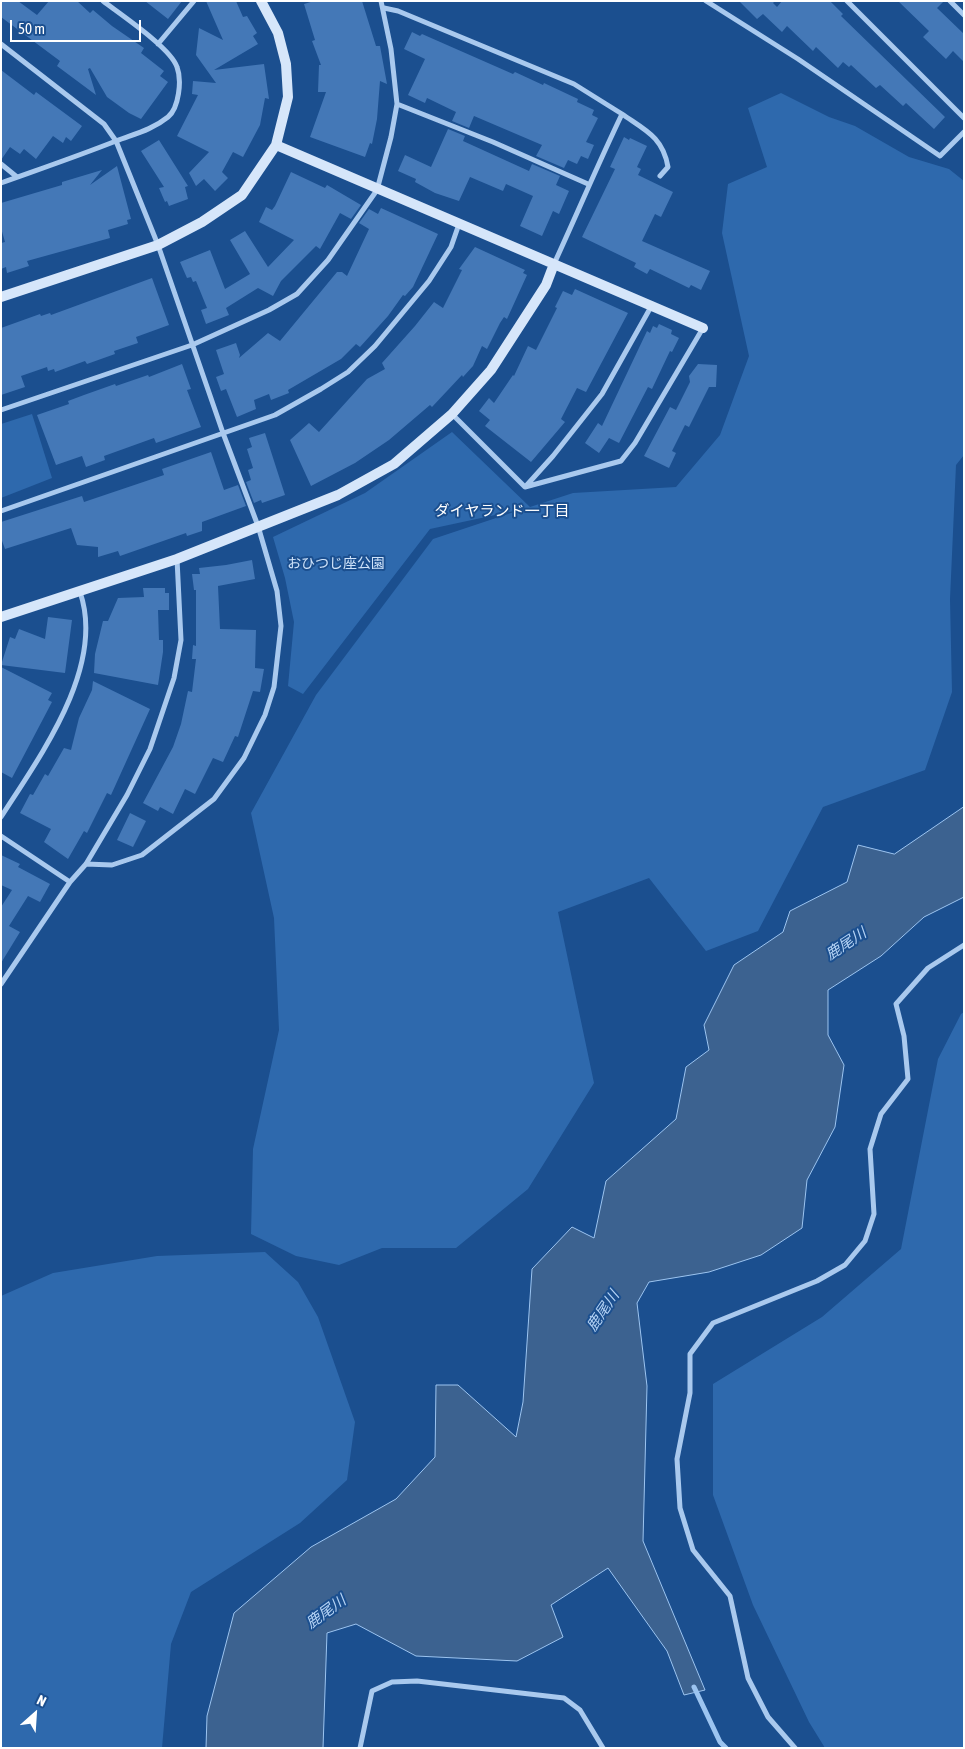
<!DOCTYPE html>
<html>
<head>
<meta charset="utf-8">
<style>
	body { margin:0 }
	#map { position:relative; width:965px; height:1749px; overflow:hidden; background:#1b4f8f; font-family:"Asap Condensed",sans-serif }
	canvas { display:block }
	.frame { position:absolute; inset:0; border:2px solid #fff; pointer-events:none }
	.north { position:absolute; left:10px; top:1689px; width:50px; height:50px; -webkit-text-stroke:4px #1b4f8f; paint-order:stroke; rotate:26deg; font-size:14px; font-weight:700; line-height:20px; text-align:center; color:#fff }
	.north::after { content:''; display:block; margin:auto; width:18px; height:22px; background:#fff; clip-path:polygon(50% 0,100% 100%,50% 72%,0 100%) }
	.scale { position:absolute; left:10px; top:20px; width:131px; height:22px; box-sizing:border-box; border:2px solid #fff; border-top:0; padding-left:6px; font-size:15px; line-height:18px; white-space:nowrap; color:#fff; -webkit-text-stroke:4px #1b4f8f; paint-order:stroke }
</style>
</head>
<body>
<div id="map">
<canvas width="965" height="1749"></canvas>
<div class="frame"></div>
<div class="north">N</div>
<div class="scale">50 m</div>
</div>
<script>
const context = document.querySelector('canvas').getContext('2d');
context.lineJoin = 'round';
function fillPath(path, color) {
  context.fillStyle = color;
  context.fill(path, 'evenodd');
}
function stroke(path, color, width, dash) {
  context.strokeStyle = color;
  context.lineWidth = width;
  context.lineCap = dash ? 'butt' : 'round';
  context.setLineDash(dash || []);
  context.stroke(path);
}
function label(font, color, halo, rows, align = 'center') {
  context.font = font + ' "Asap Condensed","Noto Sans JP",sans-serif';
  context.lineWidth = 4;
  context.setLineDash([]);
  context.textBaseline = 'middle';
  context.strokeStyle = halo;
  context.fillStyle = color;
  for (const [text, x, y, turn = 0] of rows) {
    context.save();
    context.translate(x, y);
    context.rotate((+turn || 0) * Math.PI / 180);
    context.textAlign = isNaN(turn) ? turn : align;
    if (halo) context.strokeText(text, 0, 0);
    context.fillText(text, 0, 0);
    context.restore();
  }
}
const green = new Path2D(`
	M 781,93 L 829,117 L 855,126 L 909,157 L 949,169 L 964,181 L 964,455 L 956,465 L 950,599 L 952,692 L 925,770 L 823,807 L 758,931 L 706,951 L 649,878 L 558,912 L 594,1083 L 528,1189 L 456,1248 L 382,1248 L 339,1265 L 296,1256 L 251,1234 L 253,1149 L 279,1030 L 274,918 L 251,813 L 316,695 L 433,539 L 523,509 L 430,529 L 303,694 L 288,686 L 294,622 L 285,578 L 273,537 L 365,493 L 452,432 L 530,507 L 573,493 L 676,487 L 720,435 L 749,356 L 722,233 L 728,184 L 767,167 L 748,108 Z
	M 32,414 L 52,478 L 1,498 L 1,424 Z
	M 964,1012 L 964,1748 L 825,1748 L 809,1722 L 753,1605 L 713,1495 L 713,1384 L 822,1317 L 901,1249 L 938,1059 L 961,1014 Z
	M 265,1252 L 298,1282 L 318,1317 L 355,1422 L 347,1480 L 300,1523 L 191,1592 L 171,1644 L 162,1748 L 1,1748 L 1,1296 L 53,1273 L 157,1256 Z`);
const water = new Path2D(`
	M 964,807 L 964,897 L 924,917 L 881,956 L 828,990 L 828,1035 L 844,1065 L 835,1127 L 807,1180 L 802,1228 L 761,1255 L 709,1272 L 649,1282 L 637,1303 L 647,1386 L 643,1541 L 705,1690 L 684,1695 L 667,1651 L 608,1568 L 551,1605 L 563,1637 L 517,1661 L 416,1656 L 356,1624 L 327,1633 L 323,1748 L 206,1748 L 207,1716 L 234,1613 L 311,1547 L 396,1499 L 435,1457 L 436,1385 L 458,1385 L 516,1437 L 523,1402 L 532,1269 L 572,1227 L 594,1238 L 606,1181 L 676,1119 L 686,1067 L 709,1050 L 704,1025 L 734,965 L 783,932 L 790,911 L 847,882 L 858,845 L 894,854 Z`);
const stream = new Path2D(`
	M 694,1687 L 720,1742 L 726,1748`);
const building = new Path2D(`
	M 1,1 L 18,1 L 37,15 L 49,1 L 77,1 L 90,13 L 93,10 L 112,26 L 144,48 L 141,53 L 164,71 L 160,76 L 168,82 L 141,119 L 129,113 L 107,97 L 90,68 L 88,69 L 96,95 L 57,66 L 60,61 L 1,17 Z
	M 145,1 L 182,1 L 168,19 Z
	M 206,1 L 236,1 L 243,17 L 247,16 L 257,33 L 253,36 L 258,44 L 214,70 L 264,64 L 269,99 L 265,98 L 260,125 L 243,157 L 233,152 L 222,172 L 228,178 L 215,191 L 204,179 L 196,186 L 189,173 L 209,152 L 177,136 L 198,95 L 192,94 L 193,81 L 216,83 L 196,55 L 199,28 L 223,40 Z
	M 314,1 L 362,1 L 376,46 L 380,46 L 387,84 L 380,81 L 377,119 L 372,144 L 370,143 L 365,157 L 310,137 L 326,92 L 318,92 L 319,65 L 321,65 L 312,41 L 315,40 L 304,4 Z
	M 739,1 L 775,1 L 773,3 L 777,7 L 782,1 L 830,1 L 843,14 L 841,16 L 945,117 L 934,129 L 906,103 L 903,106 L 880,85 L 876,88 L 851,65 L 849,67 L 843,62 L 838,68 L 816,47 L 813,51 L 787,26 L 782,32 L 763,14 L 757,19 Z
	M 898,1 L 944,1 L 937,8 L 964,34 L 964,62 L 953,51 L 946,59 L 923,37 L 929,31 Z
	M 412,32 L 420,36 L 422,34 L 513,74 L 515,72 L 543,85 L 544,83 L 578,99 L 577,102 L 594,110 L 592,115 L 598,118 L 586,142 L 594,145 L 588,159 L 581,156 L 577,164 L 568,160 L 564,168 L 536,156 L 542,145 L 474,116 L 469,128 L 452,121 L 456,112 L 427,98 L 425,103 L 408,95 L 425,59 L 404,49 Z
	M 1,70 L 34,95 L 36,92 L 82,126 L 71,141 L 66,137 L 63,143 L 53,136 L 36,159 L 24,149 L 20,154 L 10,147 L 1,160 Z
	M 448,129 L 465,136 L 463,141 L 529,171 L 532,164 L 560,176 L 556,185 L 569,191 L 559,214 L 553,211 L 542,236 L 520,226 L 533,196 L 506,184 L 503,191 L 470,177 L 459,201 L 435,193 L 415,182 L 416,179 L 398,171 L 405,155 L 431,167 Z
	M 624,137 L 629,140 L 630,138 L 647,146 L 637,167 L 641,169 L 638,175 L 673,192 L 661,217 L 655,214 L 642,241 L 710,271 L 701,290 L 691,285 L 689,288 L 650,269 L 647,274 L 634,267 L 636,263 L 582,237 L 615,169 L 610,167 Z
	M 159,140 L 188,186 L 185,187 L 188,199 L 169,206 L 167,201 L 165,202 L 159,188 L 164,187 L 141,151 Z
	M 117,166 L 131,219 L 127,220 L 128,224 L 108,230 L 110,238 L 27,261 L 29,266 L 7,273 L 6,267 L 1,269 L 1,243 L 5,242 L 1,228 L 1,203 L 62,185 L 62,182 L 102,170 L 90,185 Z
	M 291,172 L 325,188 L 327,185 L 361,205 L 351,219 L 340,213 L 320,249 L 316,246 L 281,281 L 273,296 L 258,288 L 226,308 L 229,315 L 206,324 L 201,310 L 207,308 L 196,281 L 193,282 L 191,277 L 187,278 L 180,262 L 210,250 L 225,289 L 250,274 L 230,240 L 245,231 L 268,267 L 294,240 L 259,222 L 266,207 L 272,210 L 275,206 Z
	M 381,208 L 438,234 L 413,287 L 405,296 L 403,295 L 388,316 L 360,347 L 356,344 L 341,359 L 288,390 L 289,393 L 271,400 L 269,394 L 254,400 L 256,409 L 237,417 L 226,389 L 221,391 L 216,377 L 224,374 L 216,350 L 236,343 L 240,355 L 239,358 L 268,333 L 280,341 L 337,272 L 342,272 L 347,276 L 369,229 L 359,223 L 369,209 L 378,214 Z
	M 475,247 L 525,270 L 523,273 L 527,275 L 507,319 L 504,317 L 500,323 L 487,349 L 482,346 L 473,366 L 463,377 L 462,375 L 432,407 L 430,405 L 389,440 L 355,463 L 311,486 L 290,440 L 309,423 L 319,432 L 367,379 L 385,369 L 382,363 L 415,326 L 434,302 L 443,308 L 462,270 L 459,269 Z
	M 152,278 L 169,325 L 136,337 L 138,343 L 114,351 L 115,354 L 87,364 L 85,361 L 55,372 L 54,369 L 48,371 L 47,367 L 21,376 L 25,387 L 1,395 L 1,328 L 40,314 L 41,316 L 50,313 L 51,315 Z
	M 575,289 L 628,313 L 586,392 L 577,388 L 561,419 L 565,422 L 531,462 L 485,426 L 490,420 L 479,411 L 489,398 L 494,403 L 513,375 L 514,376 L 528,346 L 536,350 L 557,308 L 555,307 L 563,291 L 572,295 Z
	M 659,324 L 672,330 L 671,334 L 679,338 L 672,352 L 670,351 L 652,389 L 648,387 L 619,443 L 609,438 L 599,453 L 585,443 L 598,423 L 602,426 L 647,331 L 650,333 L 653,326 L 657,328 Z
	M 182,364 L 191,389 L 187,390 L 201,427 L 156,443 L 154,438 L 104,456 L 105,460 L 86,467 L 82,456 L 56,465 L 37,415 L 69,404 L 68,401 L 84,395 L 115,384 L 116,386 L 148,375 L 149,377 Z
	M 698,364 L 717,365 L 716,387 L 709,387 L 689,427 L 685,425 L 672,451 L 676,453 L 669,468 L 644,456 L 670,407 L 676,410 L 690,382 L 689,376 Z
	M 265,433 L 285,495 L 262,503 L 261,500 L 254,503 L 246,482 L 251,480 L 248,470 L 253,468 L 247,449 L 252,447 L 249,438 Z
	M 211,452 L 224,490 L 238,485 L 246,506 L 202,522 L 202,531 L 187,536 L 186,533 L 120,556 L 118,551 L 98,557 L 98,547 L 77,545 L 71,528 L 5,549 L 1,538 L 1,522 L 82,496 L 84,502 L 164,475 L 162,469 Z
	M 252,560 L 255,579 L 218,586 L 220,629 L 256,630 L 255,668 L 264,669 L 260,692 L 253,691 L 238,737 L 235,736 L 223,762 L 213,758 L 195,794 L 185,789 L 173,814 L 160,807 L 158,811 L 143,803 L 173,747 L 181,724 L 188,691 L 192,692 L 196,659 L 192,659 L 193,645 L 196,646 L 196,590 L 194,590 L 192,574 L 200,574 L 199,568 L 226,565 Z
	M 143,588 L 165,588 L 165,593 L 169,593 L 169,610 L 158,610 L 159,640 L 163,640 L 163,652 L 158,685 L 94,673 L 95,654 L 103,621 L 108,621 L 118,598 L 144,597 Z
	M 48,617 L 72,620 L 65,673 L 1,665 L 10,637 L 15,639 L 19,629 L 45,639 Z
	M 1,667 L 52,693 L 48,700 L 52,702 L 12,778 L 1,772 Z
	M 93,681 L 150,709 L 111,795 L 107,793 L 87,833 L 84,831 L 68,859 L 44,842 L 51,829 L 20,813 L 30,794 L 33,795 L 45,774 L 48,776 L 64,748 L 71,750 L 79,718 L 92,690 Z
	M 130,813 L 146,821 L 133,847 L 117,840 Z
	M 1,855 L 20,864 L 18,867 L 50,884 L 40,902 L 28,896 L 9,926 L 20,932 L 1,963 L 1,907 L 12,890 L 1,885 Z`);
const street = new Path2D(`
	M 706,1 L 798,59 L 940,156 L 964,132
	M 847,1 L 964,118
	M 950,1 L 964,15
	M 384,8 L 398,11 L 574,84 L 622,114 C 598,164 577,214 554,264
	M 1,44 L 104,124 L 116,141 L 158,245 L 223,433 L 258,526 L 277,591 L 281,626 L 274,687 L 265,715 L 244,758 L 214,799 L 142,855 L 112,865 L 86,864
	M 158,44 L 194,1
	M 397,104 L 493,142 L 588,184
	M 622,114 C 645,130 663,137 668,167 L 660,176
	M 1,164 L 17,177
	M 1,183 C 40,169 78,156 116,141 C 134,134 152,130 168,117 C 179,108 182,80 177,67 C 171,48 120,14 103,1
	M 1,410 L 192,345 L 269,310 L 297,294 L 328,260 L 377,190 L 391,137 L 397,104 L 391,49 L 381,1
	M 452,414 L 525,487 L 621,461 L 635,443 L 703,328
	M 526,486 L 553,456 L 602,394 L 652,305
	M 1,511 L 275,415 L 321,389 L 348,372 L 375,346 L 429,281 L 451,247 L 459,224
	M 1,817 C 40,756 106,667 80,592
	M 1,836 L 70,882
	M 1,984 L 70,882 L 86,864 L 127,795 L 150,749 L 174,678 L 181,640 L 177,559
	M 360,1748 L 372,1691 L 392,1682 L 417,1681 L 564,1698 L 580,1710 L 603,1748
	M 795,1748 L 768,1717 L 748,1678 L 730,1596 L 693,1550 L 680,1508 L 677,1459 L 690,1393 L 690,1354 L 713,1323 L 817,1281 L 845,1265 L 865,1241 L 874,1214 L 870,1149 L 881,1114 L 908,1079 L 904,1036 L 896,1004 L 928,968 L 964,945`);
const secondary = new Path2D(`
	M 276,145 L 703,328
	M 1,297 L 158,245 L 202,222 L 242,195 L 276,145 L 288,97 L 286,64 L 278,33 L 261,1
	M 1,617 L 177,559 L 338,495 L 394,464 L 452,414 L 491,370 L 546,285 L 554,264`);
const parkNames = [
	["おひつじ座公園",336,564]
];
const neighbourhoodNames = [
	["ダイヤランド一丁目",502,511]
];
const waterNames = [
	["鹿尾川",846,944,-33],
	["鹿尾川",603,1311,-56],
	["鹿尾川",326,1612,-36]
];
fillPath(green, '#2e69ad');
fillPath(water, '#3c6290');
stroke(water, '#9cc4f0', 1);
stroke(stream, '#9cc4f0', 5);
fillPath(building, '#4478b7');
stroke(street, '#a9c9ee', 5);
stroke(secondary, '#d6e6fa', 10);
label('14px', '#cfe3fa', '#1b4f8f', parkNames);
label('15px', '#fff', '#1b4f8f', neighbourhoodNames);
label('italic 15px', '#b5d3f5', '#1b4f8f', waterNames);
</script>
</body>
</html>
